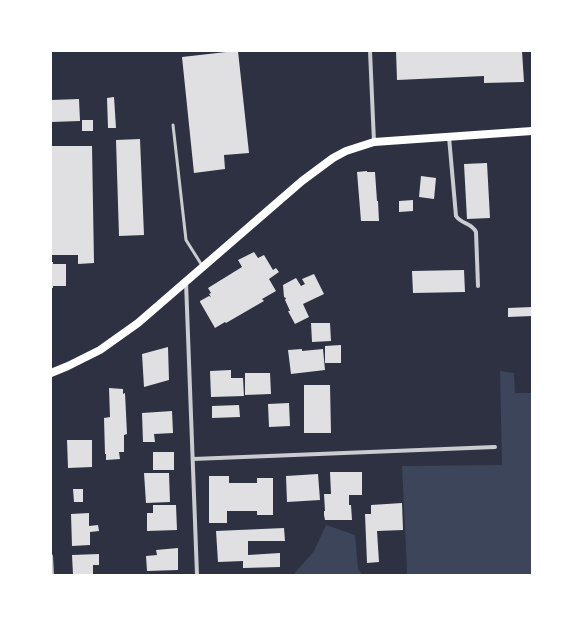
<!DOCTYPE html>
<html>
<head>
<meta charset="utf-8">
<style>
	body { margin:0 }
	#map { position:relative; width:583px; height:626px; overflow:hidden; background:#2d3142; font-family:Figtree,sans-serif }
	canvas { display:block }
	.frame { position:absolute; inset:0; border:52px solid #fff; pointer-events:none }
</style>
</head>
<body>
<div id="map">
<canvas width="583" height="626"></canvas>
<div class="frame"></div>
</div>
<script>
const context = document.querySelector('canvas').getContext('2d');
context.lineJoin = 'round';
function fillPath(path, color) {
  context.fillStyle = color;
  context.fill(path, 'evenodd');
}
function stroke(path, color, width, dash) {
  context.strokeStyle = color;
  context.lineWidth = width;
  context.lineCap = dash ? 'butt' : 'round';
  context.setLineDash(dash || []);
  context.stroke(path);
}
const green = new Path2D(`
	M 500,371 L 514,373 L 515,393 L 532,393 L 532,575 L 406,575 L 407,570 L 402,466 L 502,465 Z
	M 326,525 L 355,535 L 358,569 L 363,575 L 293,575 L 314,551 Z`);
const building = new Path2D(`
	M 235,51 L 238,51 L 249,153 L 224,155 L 225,169 L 194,173 L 182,57 Z
	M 396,51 L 522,51 L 524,82 L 484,83 L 484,76 L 397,80 Z
	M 114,97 L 116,128 L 108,128 L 107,98 Z
	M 79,99 L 80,121 L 51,122 L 51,100 Z
	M 82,120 L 93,120 L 93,131 L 82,131 Z
	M 140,139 L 144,235 L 119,236 L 116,140 Z
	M 51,146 L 92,146 L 94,263 L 78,264 L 78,255 L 51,255 Z
	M 487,163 L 490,218 L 467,219 L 464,164 Z
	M 367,171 L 367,172 L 375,172 L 377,201 L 378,201 L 379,221 L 361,221 L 357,172 Z
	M 421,176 L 436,178 L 434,199 L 419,197 Z
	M 413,200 L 413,211 L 399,212 L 399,201 Z
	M 254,252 L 258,258 L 264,255 L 273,270 L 276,268 L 279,272 L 269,279 L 276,291 L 262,299 L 264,301 L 226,323 L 225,322 L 215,328 L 200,302 L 200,301 L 209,296 L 211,297 L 209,294 L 211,293 L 208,288 L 242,267 L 238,260 Z
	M 51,262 L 53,262 L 53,264 L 66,264 L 66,286 L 53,286 L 53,288 L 51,288 Z
	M 464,270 L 465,292 L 413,293 L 412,271 Z
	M 314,274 L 324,294 L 303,304 L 309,317 L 295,324 L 288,311 L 290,311 L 285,300 L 286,298 L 284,297 L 283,285 L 296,278 L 301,286 L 305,284 L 302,279 Z
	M 532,307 L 532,316 L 508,317 L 508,308 Z
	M 311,323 L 330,323 L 331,341 L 312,342 Z
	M 341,345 L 341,363 L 325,363 L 325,346 Z
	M 168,347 L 169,380 L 144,387 L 142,354 Z
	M 302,349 L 302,351 L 323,349 L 325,370 L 291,374 L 288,350 Z
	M 231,370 L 231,378 L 243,378 L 244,396 L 211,397 L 210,371 Z
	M 245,373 L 270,373 L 271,394 L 245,395 Z
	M 304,385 L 330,385 L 331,433 L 304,433 Z
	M 109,388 L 123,389 L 123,394 L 125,393 L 127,434 L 124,435 L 124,452 L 119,452 L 120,459 L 106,460 L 106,454 L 105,454 L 104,418 L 110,417 Z
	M 289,403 L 290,426 L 269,427 L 268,404 Z
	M 239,405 L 240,417 L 212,418 L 212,406 Z
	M 172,411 L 173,433 L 154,434 L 155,442 L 143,442 L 142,413 Z
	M 67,440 L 92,440 L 92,467 L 68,468 Z
	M 153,452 L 174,452 L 174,470 L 153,470 Z
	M 330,472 L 362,472 L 362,495 L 349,495 L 349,505 L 351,505 L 352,520 L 325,520 L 324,515 L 324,511 L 325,511 L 324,494 L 331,494 Z
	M 144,473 L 169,473 L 170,502 L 146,503 Z
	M 318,474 L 320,500 L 287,502 L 286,476 Z
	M 209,476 L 229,476 L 229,483 L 257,483 L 257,478 L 273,478 L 273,515 L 257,515 L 257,511 L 227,511 L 227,523 L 209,523 Z
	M 73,489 L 83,489 L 83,502 L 74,502 Z
	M 402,503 L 403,530 L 377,531 L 379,562 L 367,563 L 365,514 L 371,514 L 371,505 Z
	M 153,505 L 176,505 L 177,530 L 147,531 L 147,513 L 153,513 Z
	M 89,513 L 89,526 L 98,525 L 99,531 L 90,532 L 90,545 L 72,546 L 71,514 Z
	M 284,528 L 285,541 L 248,541 L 248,555 L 280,553 L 280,567 L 243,568 L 243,561 L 218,562 L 216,531 Z
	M 178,548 L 178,570 L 147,571 L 146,556 L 157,555 L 156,550 Z
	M 99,554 L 99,565 L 93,565 L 93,575 L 73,575 L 72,555 Z`);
const service = new Path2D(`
	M 173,125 L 186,240 L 203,267`);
const minor = new Path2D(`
	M 370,51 L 374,142
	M 449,137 L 456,216 C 461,224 472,223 476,232 L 478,286
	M 186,282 L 197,575
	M 193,459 L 495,447
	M 51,556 L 52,575`);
const secondary = new Path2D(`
	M 51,373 L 68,366 L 100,350 L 138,323 L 302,181 L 333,158 L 346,151 L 374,142 L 532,131`);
fillPath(green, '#3c4559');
fillPath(building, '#e0e0e3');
stroke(service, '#caccd0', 3);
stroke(minor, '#caccd0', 4);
stroke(secondary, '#fff', 8);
</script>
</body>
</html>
